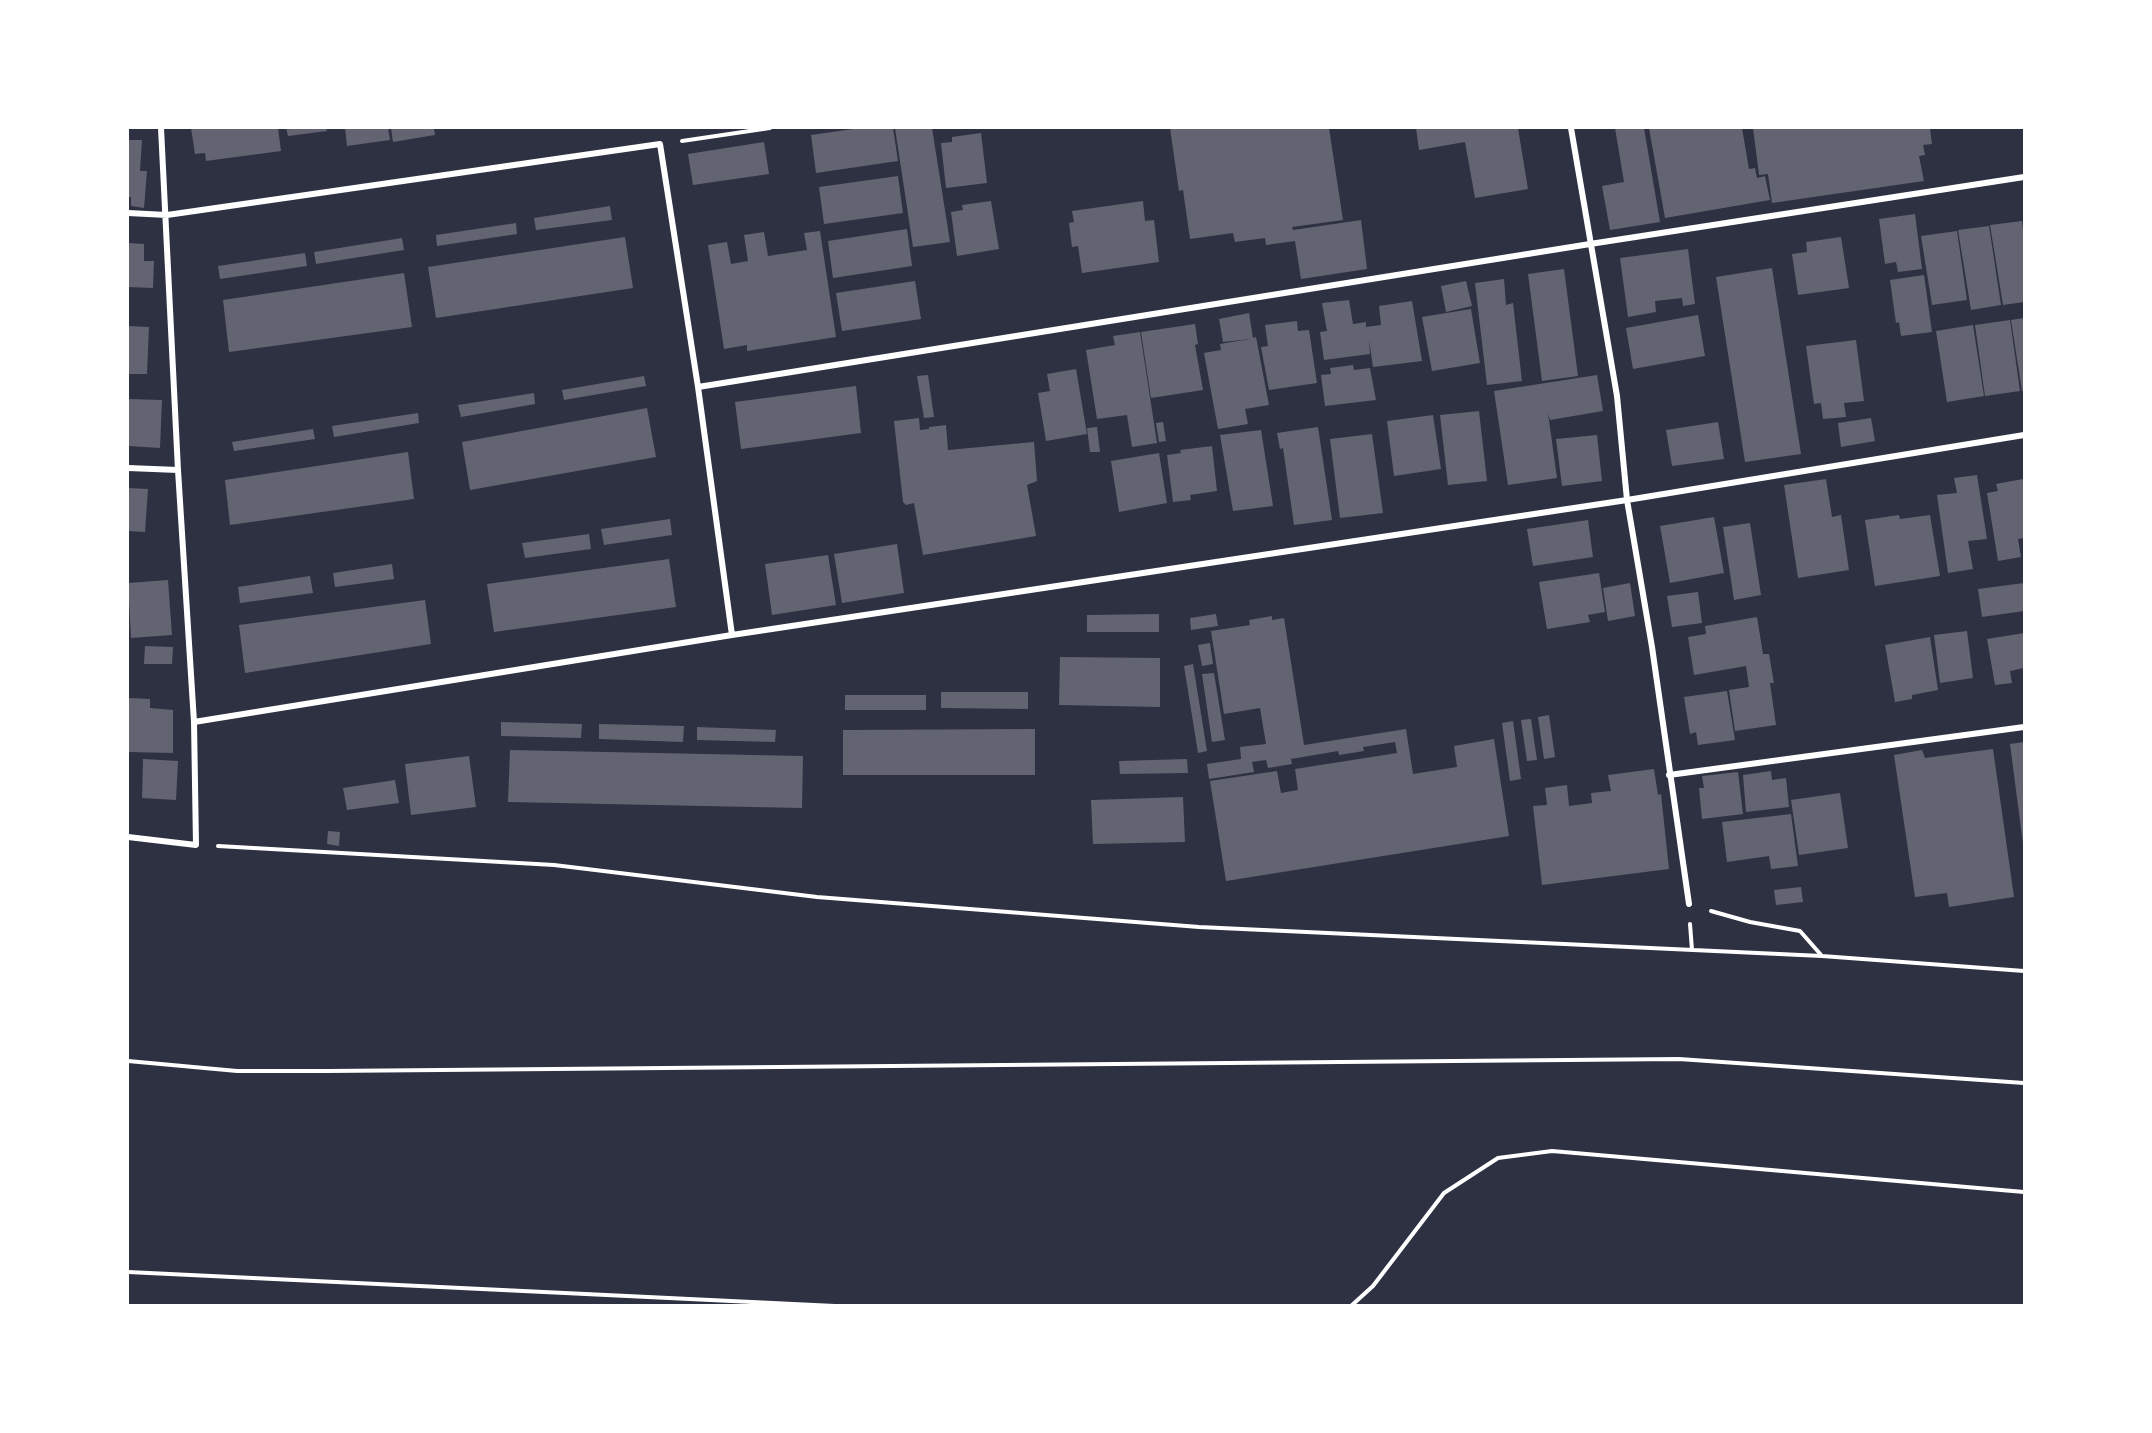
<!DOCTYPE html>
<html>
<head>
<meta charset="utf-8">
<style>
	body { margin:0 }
	#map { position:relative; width:2152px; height:1433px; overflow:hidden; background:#2d3142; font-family:"Nunito Sans",sans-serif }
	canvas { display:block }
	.frame { position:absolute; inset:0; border:129px solid #fff; pointer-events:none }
</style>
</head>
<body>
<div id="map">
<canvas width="2152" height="1433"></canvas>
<div class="frame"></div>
</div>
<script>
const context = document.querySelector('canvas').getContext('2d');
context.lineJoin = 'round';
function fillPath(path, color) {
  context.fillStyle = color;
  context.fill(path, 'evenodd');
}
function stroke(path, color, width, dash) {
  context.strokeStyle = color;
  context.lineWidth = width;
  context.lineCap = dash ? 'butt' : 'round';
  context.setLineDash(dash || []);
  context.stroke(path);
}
const building = new Path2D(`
	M 191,128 L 278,128 L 281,151 L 206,161 L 205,153 L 195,154 Z
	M 286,128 L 326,128 L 327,131 L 288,136 Z
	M 345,128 L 388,128 L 390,140 L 347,146 Z
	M 391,128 L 434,128 L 435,135 L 393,142 Z
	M 860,128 L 893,128 L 898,161 L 816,173 L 811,135 Z
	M 895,128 L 932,128 L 950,242 L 913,247 Z
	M 1170,128 L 1329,128 L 1343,220 L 1292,227 L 1293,230 L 1361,220 L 1367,269 L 1301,279 L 1295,241 L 1266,245 L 1265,238 L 1235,242 L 1233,233 L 1190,239 L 1183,190 L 1179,191 Z
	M 1416,128 L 1518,128 L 1528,189 L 1475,198 L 1465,142 L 1419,150 Z
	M 1615,128 L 1644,128 L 1660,222 L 1610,230 L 1602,186 L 1624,182 Z
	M 1649,128 L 1742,128 L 1749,169 L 1755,168 L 1757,178 L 1765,176 L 1770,200 L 1665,218 Z
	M 1753,128 L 1930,128 L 1932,144 L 1923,145 L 1925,155 L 1919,156 L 1924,181 L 1772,203 L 1768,174 L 1759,175 Z
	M 981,133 L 987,183 L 946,188 L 941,143 L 952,142 L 952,137 Z
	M 128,140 L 142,140 L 140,171 L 147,171 L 144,208 L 131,206 L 131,197 L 128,197 Z
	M 764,142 L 769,174 L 693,185 L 688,154 Z
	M 898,176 L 903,213 L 824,224 L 819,187 Z
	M 991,201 L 999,249 L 957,256 L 951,212 L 963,210 L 962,205 Z
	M 1143,201 L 1145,221 L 1154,220 L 1159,262 L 1082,273 L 1078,246 L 1072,247 L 1069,223 L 1074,222 L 1072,211 Z
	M 610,206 L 612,220 L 536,230 L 534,218 Z
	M 1915,214 L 1922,269 L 1898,272 L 1896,262 L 1885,264 L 1879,219 Z
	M 2022,221 L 2024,239 L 2024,302 L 2003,305 L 1990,225 Z
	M 516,223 L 517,234 L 437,246 L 436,235 Z
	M 1989,226 L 2001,305 L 1971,310 L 1958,230 Z
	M 907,229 L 912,266 L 833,278 L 828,241 Z
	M 820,231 L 836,337 L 747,351 L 747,345 L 724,349 L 708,245 L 727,242 L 731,264 L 748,261 L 744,235 L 764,232 L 768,256 L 807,250 L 804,233 Z
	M 1957,231 L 1967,300 L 1932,305 L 1921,236 Z
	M 625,237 L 633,288 L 436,318 L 428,267 Z
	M 1841,237 L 1849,288 L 1798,295 L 1792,254 L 1807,252 L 1806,242 Z
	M 402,238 L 404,250 L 316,264 L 314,252 Z
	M 128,243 L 144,244 L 144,261 L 154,261 L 153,288 L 128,287 Z
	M 1688,249 L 1695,304 L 1683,306 L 1682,298 L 1655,301 L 1656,312 L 1628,317 L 1620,258 Z
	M 305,253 L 307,266 L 220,279 L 218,266 Z
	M 1772,268 L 1801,454 L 1745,462 L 1716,277 Z
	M 1564,269 L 1578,376 L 1542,381 L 1528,274 Z
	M 404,273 L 412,327 L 229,352 L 223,300 Z
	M 1924,275 L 1932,332 L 1901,336 L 1899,322 L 1896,323 L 1890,280 Z
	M 1504,279 L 1506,305 L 1513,303 L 1522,381 L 1487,385 L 1475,283 Z
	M 915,281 L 921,319 L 842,331 L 836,293 Z
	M 1466,281 L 1472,306 L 1446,312 L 1441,286 Z
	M 1349,300 L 1353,324 L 1366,322 L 1366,327 L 1381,325 L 1379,306 L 1412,301 L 1422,361 L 1373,367 L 1369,340 L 1370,354 L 1324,360 L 1320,332 L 1327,331 L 1322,303 Z
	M 1471,309 L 1480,363 L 1432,371 L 1422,317 Z
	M 1249,313 L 1253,338 L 1256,337 L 1269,405 L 1245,409 L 1248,424 L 1218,429 L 1204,353 L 1221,350 L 1220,344 L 1250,339 L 1223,342 L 1219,319 Z
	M 1698,315 L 1705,356 L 1633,369 L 1626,328 Z
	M 2024,318 L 2024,391 L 2022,391 L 2011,320 Z
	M 2010,320 L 2020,391 L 1985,396 L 1975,325 Z
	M 1297,321 L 1298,331 L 1309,330 L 1317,383 L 1269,390 L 1261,347 L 1268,346 L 1265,325 Z
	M 1195,324 L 1198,344 L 1195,345 L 1203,390 L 1151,398 L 1141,332 Z
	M 1973,325 L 1984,396 L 1947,402 L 1936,331 Z
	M 128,326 L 149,327 L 147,374 L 128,374 Z
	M 1140,332 L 1157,443 L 1132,447 L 1127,415 L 1097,419 L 1086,350 L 1115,345 L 1113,336 Z
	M 1856,340 L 1864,401 L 1844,403 L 1846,417 L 1823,419 L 1821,403 L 1814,404 L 1806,346 Z
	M 1353,365 L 1354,370 L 1370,368 L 1376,400 L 1325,406 L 1321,375 L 1331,374 L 1330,368 Z
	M 1076,369 L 1087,434 L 1046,441 L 1038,393 L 1050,391 L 1047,374 Z
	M 928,375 L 934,417 L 924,418 L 917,376 Z
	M 1597,375 L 1603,411 L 1550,420 L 1548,413 L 1557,478 L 1508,485 L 1494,391 Z
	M 644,376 L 646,386 L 564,400 L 562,390 Z
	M 856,386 L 861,433 L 741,449 L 735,402 Z
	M 534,393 L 535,404 L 461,417 L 458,405 Z
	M 128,399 L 162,400 L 160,448 L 128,446 Z
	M 647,408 L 656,457 L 470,490 L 462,442 Z
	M 1479,411 L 1487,481 L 1448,485 L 1440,415 Z
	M 418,413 L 419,423 L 334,437 L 332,426 Z
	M 1433,415 L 1441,469 L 1394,476 L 1387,421 Z
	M 919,418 L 920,430 L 929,429 L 929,427 L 946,425 L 948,450 L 1034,442 L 1037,481 L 1027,485 L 1036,536 L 923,555 L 914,503 L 906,505 L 903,502 L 894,421 Z
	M 1871,418 L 1875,441 L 1841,447 L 1838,423 Z
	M 1163,422 L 1166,441 L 1159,442 L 1156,423 Z
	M 1718,422 L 1724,459 L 1672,466 L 1666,430 Z
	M 1097,427 L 1100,452 L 1090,452 L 1087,428 Z
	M 1318,427 L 1332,520 L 1294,525 L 1283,448 L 1280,449 L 1277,433 Z
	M 313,429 L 315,439 L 234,451 L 232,442 Z
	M 1261,430 L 1273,506 L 1233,511 L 1220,435 Z
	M 1372,434 L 1383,513 L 1340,518 L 1330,439 Z
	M 1597,435 L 1602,481 L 1562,486 L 1556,439 Z
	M 1212,446 L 1217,491 L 1190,495 L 1191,500 L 1173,502 L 1167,455 L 1181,453 L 1180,450 Z
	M 408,452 L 414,499 L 230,525 L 225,480 Z
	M 1159,453 L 1167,503 L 1119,512 L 1111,461 Z
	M 1977,475 L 1987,539 L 1968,541 L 1973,569 L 1948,573 L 1937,495 L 1957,493 L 1954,478 Z
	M 1826,479 L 1832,517 L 1841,515 L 1849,570 L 1798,578 L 1784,485 Z
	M 2023,479 L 2024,538 L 2018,539 L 2021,557 L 1998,561 L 1987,493 L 1998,491 L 1996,484 Z
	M 128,488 L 148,489 L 145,532 L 128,531 Z
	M 1899,515 L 1900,519 L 1930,515 L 1940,576 L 1875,586 L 1865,520 Z
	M 1714,517 L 1724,573 L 1670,583 L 1660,526 Z
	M 670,519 L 672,535 L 604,545 L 601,529 Z
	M 1588,520 L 1593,557 L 1533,566 L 1527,529 Z
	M 1750,523 L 1761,595 L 1734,600 L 1723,527 Z
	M 589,534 L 591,549 L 525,558 L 522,543 Z
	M 897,544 L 904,593 L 842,603 L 834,554 Z
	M 828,555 L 836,605 L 772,615 L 765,564 Z
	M 669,559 L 676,607 L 494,632 L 487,584 Z
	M 392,564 L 394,579 L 335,587 L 333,573 Z
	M 1599,573 L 1605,612 L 1588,615 L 1590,622 L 1547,629 L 1539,582 Z
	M 310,576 L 313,593 L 240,603 L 238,587 Z
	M 168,580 L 172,635 L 131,638 L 128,583 Z
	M 1630,583 L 1635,616 L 1608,621 L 1603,588 Z
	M 2024,583 L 2024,611 L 1982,617 L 1978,589 Z
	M 1698,592 L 1702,623 L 1672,627 L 1667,596 Z
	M 425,600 L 431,644 L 245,673 L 239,625 Z
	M 1159,614 L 1159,632 L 1087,632 L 1087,615 Z
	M 1216,614 L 1218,626 L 1191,630 L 1190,618 Z
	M 1272,616 L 1272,620 L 1284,618 L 1304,745 L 1406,729 L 1413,774 L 1457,767 L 1454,746 L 1494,739 L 1509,836 L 1226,881 L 1210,781 L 1277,771 L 1281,793 L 1298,790 L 1295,769 L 1397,753 L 1395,742 L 1363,747 L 1364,751 L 1339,755 L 1338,751 L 1291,759 L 1292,764 L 1268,768 L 1266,760 L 1252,762 L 1254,772 L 1209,779 L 1207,764 L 1241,759 L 1240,747 L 1266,744 L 1260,708 L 1224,714 L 1211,631 L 1250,625 L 1249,620 Z
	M 1757,617 L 1763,654 L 1769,654 L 1774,683 L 1770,683 L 1776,725 L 1735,731 L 1729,690 L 1749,687 L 1746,666 L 1694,675 L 1688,637 L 1706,634 L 1705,626 Z
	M 1967,631 L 1973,678 L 1940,683 L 1934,635 Z
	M 2024,633 L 2024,668 L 2010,671 L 2012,683 L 1995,685 L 1987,639 Z
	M 1930,637 L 1938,690 L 1912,695 L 1912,699 L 1895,702 L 1885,645 Z
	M 1210,643 L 1213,664 L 1202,666 L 1198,645 Z
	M 145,646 L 173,647 L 172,664 L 144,664 Z
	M 1060,657 L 1160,658 L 1160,707 L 1059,705 Z
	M 1193,664 L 1207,751 L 1198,753 L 1184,666 Z
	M 1214,673 L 1225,740 L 1212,742 L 1202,674 Z
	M 1727,691 L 1735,740 L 1698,745 L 1696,732 L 1690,734 L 1684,697 Z
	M 941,692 L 1028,692 L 1028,709 L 941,708 Z
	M 845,695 L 926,695 L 926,710 L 845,710 Z
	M 128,698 L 150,699 L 150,708 L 173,710 L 173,753 L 128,752 Z
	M 1549,715 L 1555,757 L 1544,759 L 1538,717 Z
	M 1531,719 L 1537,760 L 1527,761 L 1521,720 Z
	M 1513,721 L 1521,779 L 1510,781 L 1502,723 Z
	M 501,722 L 582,724 L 581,738 L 501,736 Z
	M 599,724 L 684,726 L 683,742 L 599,739 Z
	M 697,727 L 776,730 L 775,742 L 697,740 Z
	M 1035,729 L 1035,775 L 843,775 L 843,730 Z
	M 2024,742 L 2024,844 L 2023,844 L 2010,744 Z
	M 1993,749 L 2014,897 L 1949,907 L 1947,893 L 1915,897 L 1894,755 L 1922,750 L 1925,758 Z
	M 510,750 L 803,756 L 802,808 L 508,802 Z
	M 469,756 L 476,807 L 411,815 L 405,764 Z
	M 143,759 L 178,761 L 176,800 L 142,798 Z
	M 1187,759 L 1188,773 L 1120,774 L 1119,761 Z
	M 1654,769 L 1658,795 L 1661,794 L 1669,869 L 1542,885 L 1533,806 L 1547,805 L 1545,788 L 1567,785 L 1569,806 L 1592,803 L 1591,793 L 1611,791 L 1608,775 Z
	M 1771,771 L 1772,780 L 1786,778 L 1789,807 L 1746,812 L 1743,775 Z
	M 1738,772 L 1743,814 L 1702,819 L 1699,788 L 1704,788 L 1702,776 Z
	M 395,780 L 399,803 L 347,810 L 343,788 Z
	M 1840,793 L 1848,848 L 1799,855 L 1791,800 Z
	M 1183,797 L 1185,842 L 1093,844 L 1091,800 Z
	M 1791,814 L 1798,866 L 1771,869 L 1769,856 L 1727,862 L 1722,822 Z
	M 328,831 L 340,832 L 339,846 L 327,844 Z
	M 1801,887 L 1803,902 L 1776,905 L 1774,890 Z`);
const path = new Path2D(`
	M 682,141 L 770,128
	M 218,846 L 554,865 L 817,897 L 1199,927 L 1822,956 L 2024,971
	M 1711,911 L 1750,922 L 1800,931 L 1822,956
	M 1690,924 L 1692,950
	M 128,1061 L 237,1071 L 328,1071 L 1679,1059 L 2024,1083
	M 128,1272 L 835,1306
	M 1351,1306 L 1373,1286 L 1444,1193 L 1498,1158 L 1552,1151 L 2024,1192`);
const minor = new Path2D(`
	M 1571,128 L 1617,396 L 1627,500 L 1652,647 L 1689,904
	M 128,213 L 167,215 L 660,144 L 698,387 L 732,635
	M 698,387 L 1590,244 L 2024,177
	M 128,468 L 178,470
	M 194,722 L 732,635 L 1627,500 L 2024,435
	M 1669,775 L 2024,727
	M 128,837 L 196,845 L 194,722 L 178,470 L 161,128`);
fillPath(building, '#626471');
stroke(path, '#fff', 4);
stroke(minor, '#fff', 6);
</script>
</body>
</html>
